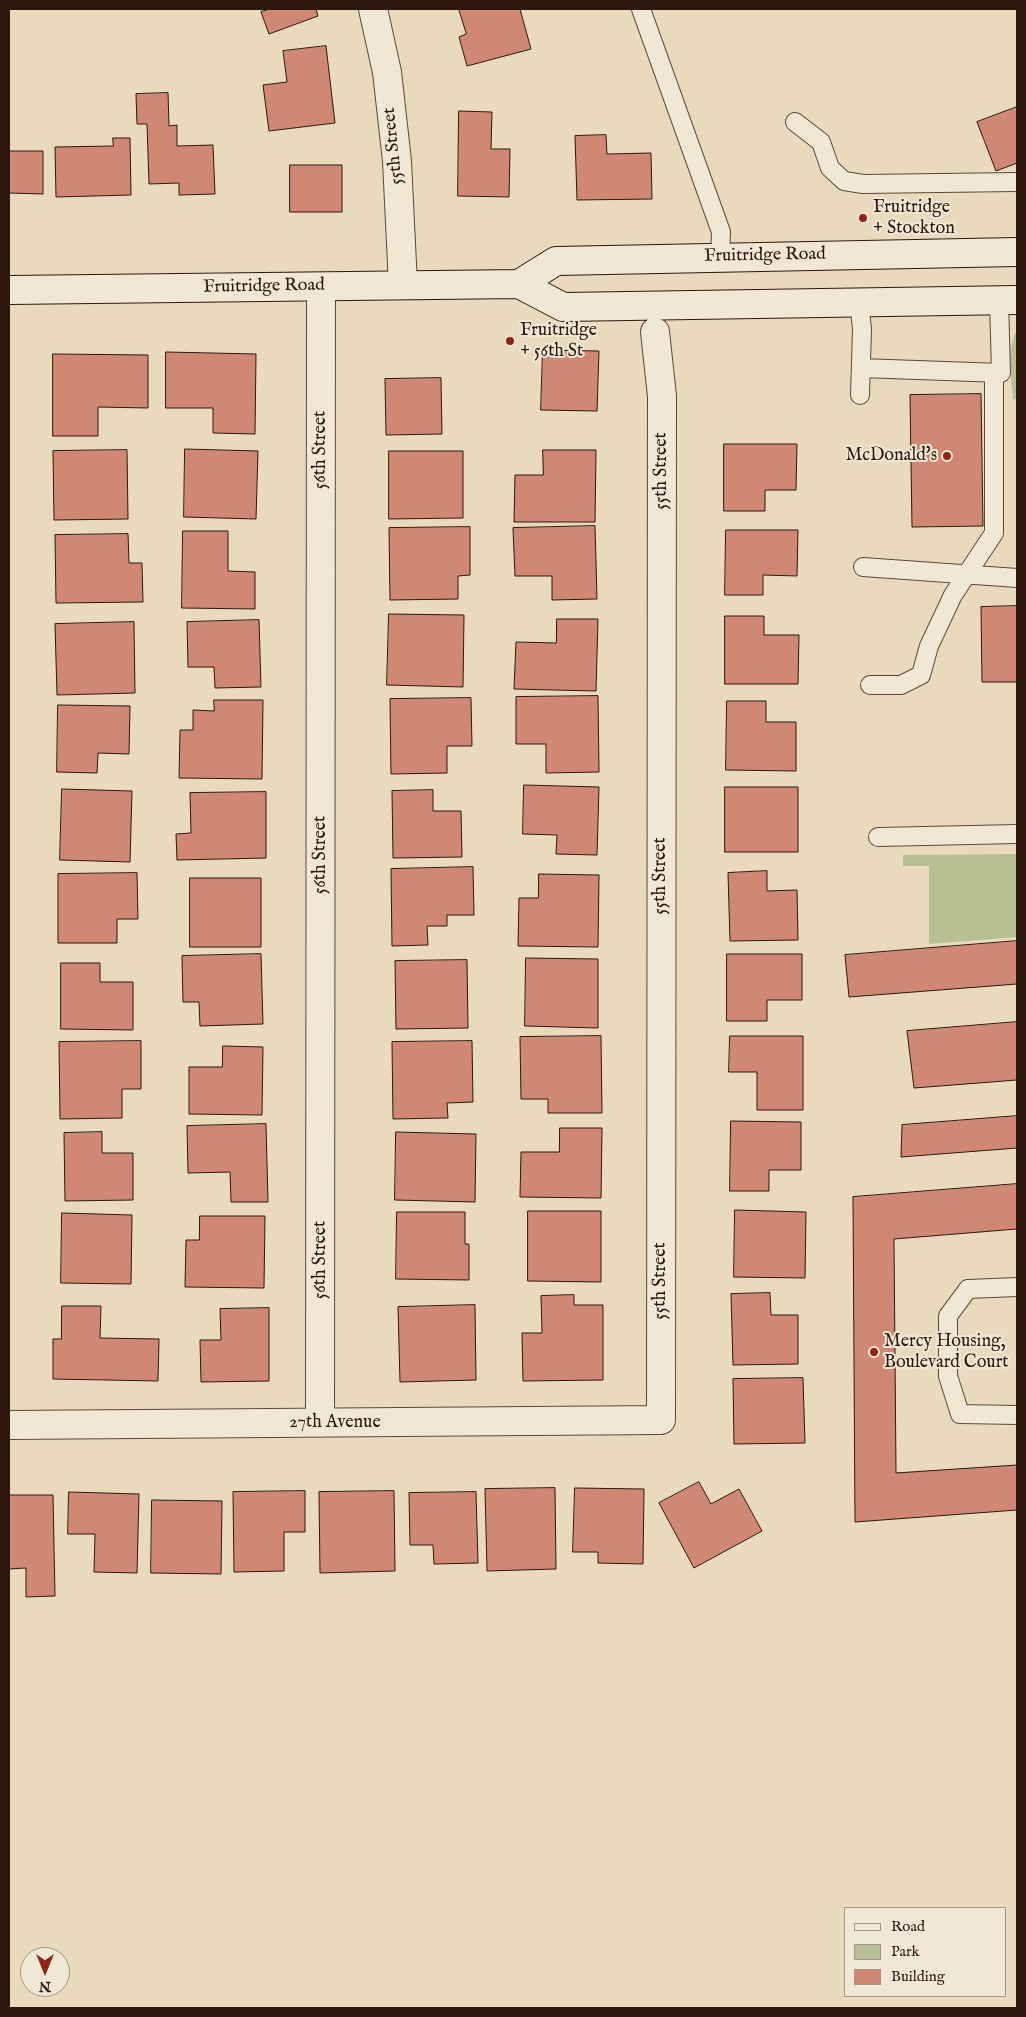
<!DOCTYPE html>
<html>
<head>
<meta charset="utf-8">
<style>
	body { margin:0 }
	#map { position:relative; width:1026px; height:2017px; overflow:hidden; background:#e9dabe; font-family:"IM FELL English",serif }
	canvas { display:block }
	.frame { position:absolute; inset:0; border:10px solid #2d170c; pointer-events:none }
	.legend { position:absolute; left:844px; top:1907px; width:162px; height:90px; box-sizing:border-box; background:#f1e7d5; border:1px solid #a39485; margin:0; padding:6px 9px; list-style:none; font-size:15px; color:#2d170c }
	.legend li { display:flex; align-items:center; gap:10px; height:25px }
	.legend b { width:25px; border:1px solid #a39485 }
	.north { position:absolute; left:20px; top:1947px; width:50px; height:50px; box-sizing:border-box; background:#f1e7d5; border:1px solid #a39485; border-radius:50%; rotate:180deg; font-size:14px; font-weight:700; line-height:20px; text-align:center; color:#2d170c }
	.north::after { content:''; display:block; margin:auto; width:18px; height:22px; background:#8f2418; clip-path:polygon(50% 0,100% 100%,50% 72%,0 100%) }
</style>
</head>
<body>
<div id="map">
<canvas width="1026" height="2017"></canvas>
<div class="frame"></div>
<ul class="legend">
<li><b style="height:6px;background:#f1e7d5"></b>Road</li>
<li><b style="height:14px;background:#b6c092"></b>Park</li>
<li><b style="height:14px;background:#d08874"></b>Building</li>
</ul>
<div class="north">N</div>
</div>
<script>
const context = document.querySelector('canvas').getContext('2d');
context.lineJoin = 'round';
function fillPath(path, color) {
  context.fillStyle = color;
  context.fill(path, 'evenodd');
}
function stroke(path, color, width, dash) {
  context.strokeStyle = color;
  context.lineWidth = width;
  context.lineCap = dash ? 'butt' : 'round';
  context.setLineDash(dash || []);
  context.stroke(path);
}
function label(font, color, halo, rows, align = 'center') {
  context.font = font + ' "IM FELL English",serif';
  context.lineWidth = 4;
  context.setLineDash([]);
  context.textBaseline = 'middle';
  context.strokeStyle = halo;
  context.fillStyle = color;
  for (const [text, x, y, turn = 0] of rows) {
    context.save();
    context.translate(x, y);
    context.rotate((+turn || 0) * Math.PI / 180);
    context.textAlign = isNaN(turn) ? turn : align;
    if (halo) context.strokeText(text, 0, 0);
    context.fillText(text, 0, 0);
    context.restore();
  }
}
const green = new Path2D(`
	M 1015,333 L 1017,333 L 1017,398 L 1013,400 L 1009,354 Z
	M 1017,854 L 1017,937 L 929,944 L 929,866 L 903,866 L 903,855 Z`);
const building = new Path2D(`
	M 270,9 L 316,9 L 318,16 L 269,34 L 261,12 Z
	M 459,9 L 520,9 L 531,49 L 467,66 L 459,37 L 466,34 Z
	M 326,46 L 335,123 L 269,131 L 263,85 L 287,82 L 283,51 Z
	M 168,93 L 169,126 L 177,125 L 177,146 L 213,145 L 215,194 L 179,195 L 179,183 L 149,184 L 147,124 L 137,124 L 136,94 Z
	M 1017,107 L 1017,163 L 996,171 L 977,122 Z
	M 459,111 L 492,112 L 491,149 L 510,149 L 509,197 L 458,196 Z
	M 606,135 L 607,154 L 651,153 L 652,199 L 577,200 L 575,136 Z
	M 113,138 L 130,138 L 131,195 L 56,197 L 55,147 L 113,146 Z
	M 9,151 L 43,151 L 43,194 L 9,193 Z
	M 290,165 L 342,165 L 342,212 L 290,212 Z
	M 543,350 L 599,351 L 597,411 L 541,410 Z
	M 166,352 L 256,354 L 255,434 L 213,433 L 213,408 L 166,408 Z
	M 53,354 L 148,355 L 148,408 L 98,407 L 98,436 L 53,436 Z
	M 441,378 L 442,434 L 386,435 L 385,379 Z
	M 981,394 L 983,526 L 912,527 L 910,395 Z
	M 724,444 L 797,444 L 796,490 L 765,490 L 765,511 L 724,511 Z
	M 185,449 L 258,451 L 256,519 L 184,517 Z
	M 127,450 L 128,519 L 54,520 L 53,451 Z
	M 543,450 L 596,450 L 595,522 L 514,522 L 515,475 L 543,475 Z
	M 389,451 L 463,451 L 463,518 L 389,519 Z
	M 595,526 L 597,599 L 552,600 L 552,576 L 515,576 L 513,528 Z
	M 470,527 L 470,575 L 458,576 L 458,599 L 390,600 L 389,528 Z
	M 726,530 L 798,530 L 797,576 L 763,575 L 763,595 L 725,595 Z
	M 183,531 L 228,531 L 228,571 L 255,572 L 255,609 L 182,608 Z
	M 128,534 L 129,563 L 142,563 L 143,602 L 56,603 L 55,535 Z
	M 1017,606 L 1017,682 L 982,682 L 981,607 Z
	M 389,614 L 464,615 L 463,687 L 387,685 Z
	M 725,616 L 764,616 L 764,635 L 799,635 L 798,684 L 725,684 Z
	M 557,619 L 598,619 L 596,691 L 514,689 L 516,642 L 556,643 Z
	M 259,620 L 261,687 L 215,688 L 214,667 L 188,667 L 187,622 Z
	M 134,622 L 135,693 L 57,695 L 55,624 Z
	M 598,696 L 599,772 L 546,773 L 546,744 L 516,744 L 516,697 Z
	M 471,698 L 472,746 L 447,746 L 447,773 L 391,774 L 390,699 Z
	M 214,700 L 263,700 L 262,779 L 179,778 L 180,730 L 193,730 L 193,710 L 214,711 Z
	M 727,701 L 766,701 L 766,722 L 796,722 L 796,771 L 726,770 Z
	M 58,705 L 130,706 L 129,754 L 98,753 L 97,773 L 57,772 Z
	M 524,785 L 599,787 L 597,855 L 556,854 L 557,835 L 523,834 Z
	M 725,787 L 798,787 L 798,852 L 725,852 Z
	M 62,789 L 132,791 L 130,862 L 60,860 Z
	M 433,790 L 433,811 L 461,811 L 462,857 L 393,858 L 392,791 Z
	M 266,792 L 266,858 L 177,860 L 176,834 L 191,833 L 190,793 Z
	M 473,867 L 474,915 L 447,915 L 447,926 L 427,926 L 428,945 L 392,946 L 391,869 Z
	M 767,871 L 767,891 L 797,890 L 798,940 L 730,941 L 728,873 Z
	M 137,873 L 138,919 L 117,919 L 117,943 L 58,943 L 58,874 Z
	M 539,874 L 599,875 L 598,947 L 518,946 L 519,898 L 538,898 Z
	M 190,878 L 261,878 L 261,947 L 190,947 Z
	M 1017,941 L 1017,984 L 849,997 L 845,955 Z
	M 261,954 L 263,1024 L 200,1026 L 199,1002 L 183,1002 L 182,956 Z
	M 727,954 L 802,954 L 802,1000 L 767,1000 L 767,1021 L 727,1021 Z
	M 526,958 L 598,959 L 598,1028 L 525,1026 Z
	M 467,960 L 468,1028 L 396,1029 L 395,961 Z
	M 61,963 L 100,963 L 100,982 L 133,982 L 133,1030 L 61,1029 Z
	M 1017,1022 L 1017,1080 L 914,1088 L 907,1031 Z
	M 601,1036 L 602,1113 L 548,1113 L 548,1099 L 521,1099 L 520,1037 Z
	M 730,1036 L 803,1036 L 803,1110 L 757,1110 L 757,1072 L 729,1072 Z
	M 141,1041 L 141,1089 L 122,1089 L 122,1118 L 60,1119 L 59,1042 Z
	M 472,1041 L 473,1102 L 447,1103 L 448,1118 L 393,1119 L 392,1042 Z
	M 223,1046 L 263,1047 L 262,1115 L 189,1114 L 189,1067 L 222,1067 Z
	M 1017,1116 L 1017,1148 L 901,1157 L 902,1125 Z
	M 731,1121 L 801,1122 L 801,1170 L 769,1170 L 769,1191 L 730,1191 Z
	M 266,1124 L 268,1202 L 231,1202 L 230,1172 L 188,1173 L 187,1126 Z
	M 560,1128 L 602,1128 L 601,1198 L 520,1197 L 521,1152 L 559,1152 Z
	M 102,1132 L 102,1153 L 133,1153 L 133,1200 L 65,1201 L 64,1133 Z
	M 396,1132 L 476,1134 L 475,1202 L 395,1200 Z
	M 1017,1184 L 1017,1229 L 894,1239 L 896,1473 L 1017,1465 L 1017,1510 L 855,1522 L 853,1197 Z
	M 735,1210 L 806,1212 L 805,1278 L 734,1277 Z
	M 528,1211 L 601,1211 L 601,1282 L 528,1281 Z
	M 397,1212 L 465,1212 L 465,1244 L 469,1244 L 469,1280 L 396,1279 Z
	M 62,1213 L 132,1215 L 131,1284 L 61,1283 Z
	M 200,1216 L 265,1216 L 264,1288 L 185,1287 L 186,1240 L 199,1240 Z
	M 770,1293 L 771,1315 L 798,1315 L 798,1364 L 733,1365 L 731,1294 Z
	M 574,1295 L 574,1305 L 603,1305 L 603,1380 L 523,1381 L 522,1333 L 542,1333 L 541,1296 Z
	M 475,1305 L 476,1380 L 400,1382 L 398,1307 Z
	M 62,1306 L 101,1306 L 100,1338 L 159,1339 L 158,1381 L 53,1379 L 53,1339 L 61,1339 Z
	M 269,1308 L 269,1381 L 201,1382 L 200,1340 L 221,1340 L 220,1309 Z
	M 803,1378 L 805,1443 L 734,1444 L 733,1379 Z
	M 699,1482 L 711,1504 L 739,1489 L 762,1531 L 694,1568 L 659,1503 Z
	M 555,1488 L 556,1569 L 487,1571 L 485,1489 Z
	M 575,1488 L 644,1489 L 643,1564 L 598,1563 L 598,1552 L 573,1552 Z
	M 305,1491 L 305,1532 L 284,1532 L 284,1571 L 234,1572 L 233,1492 Z
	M 394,1491 L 395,1571 L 320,1573 L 319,1492 Z
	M 69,1492 L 139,1494 L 137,1573 L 94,1572 L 95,1534 L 68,1534 Z
	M 476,1492 L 478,1563 L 434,1564 L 433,1545 L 410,1545 L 409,1493 Z
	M 9,1495 L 53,1495 L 55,1596 L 26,1597 L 26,1568 L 9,1569 Z
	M 152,1500 L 222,1501 L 221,1574 L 151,1573 Z`);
const lane = new Path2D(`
	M 641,9 L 721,232 L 720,257
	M 795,122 L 821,142 L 830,168 L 844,181 L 863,184 L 1017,182
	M 859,302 L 862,329 L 860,395
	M 861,368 L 1001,373 L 999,300
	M 863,567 L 1017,578
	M 870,685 L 901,685 L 921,675 L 929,646 L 953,595 L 994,533 L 994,372
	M 878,837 L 1017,834
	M 1017,1287 L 968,1289 L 948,1316 L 948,1376 L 960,1414 L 1017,1415`);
const street = new Path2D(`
	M 373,9 L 387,72 L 397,161 L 403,285
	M 320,1423 L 321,287
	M 9,1425 L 661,1420 L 662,396 L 655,332`);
const secondary = new Path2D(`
	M 519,284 L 556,261 L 1017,252
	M 9,290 L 519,284 L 563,307 L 1017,300`);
const markers = [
	[863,218,5,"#8f2418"],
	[510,341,5,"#8f2418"],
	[947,456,5,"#8f2418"],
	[874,1352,5,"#8f2418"]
];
const streetNames = [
	["55th Street",394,146,-96],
	["Fruitridge Road",765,256,-1],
	["Fruitridge Road",264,287,-1],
	["56th Street",321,450,-90],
	["55th Street",662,471,-90],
	["56th Street",321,855,-90],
	["55th Street",661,876,-90],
	["56th Street",321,1260,-90],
	["55th Street",661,1281,-90],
	["27th Avenue",335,1423]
];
const poiNames = [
	["Fruitridge",873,208],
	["+ Stockton",873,229],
	["Fruitridge",520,331],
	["+ 56th St",520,352],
	["McDonald's",937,456,"right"],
	["Mercy Housing,",884,1342],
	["Boulevard Court",884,1363]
];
fillPath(green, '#b6c092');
fillPath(building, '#d08874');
stroke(building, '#2d170c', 1);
stroke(lane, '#5c4838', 20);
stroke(street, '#5c4838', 30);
stroke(secondary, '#2d170c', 30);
stroke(lane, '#f1e7d5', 18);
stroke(street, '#f1e7d5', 28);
stroke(secondary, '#f1e7d5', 28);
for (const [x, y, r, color] of markers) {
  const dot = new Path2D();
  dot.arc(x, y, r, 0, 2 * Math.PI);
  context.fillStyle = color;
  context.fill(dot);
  stroke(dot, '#f1e7d5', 2);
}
label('18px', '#2d170c', '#f1e7d5', streetNames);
label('18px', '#2d170c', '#f1e7d5', poiNames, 'left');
</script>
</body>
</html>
